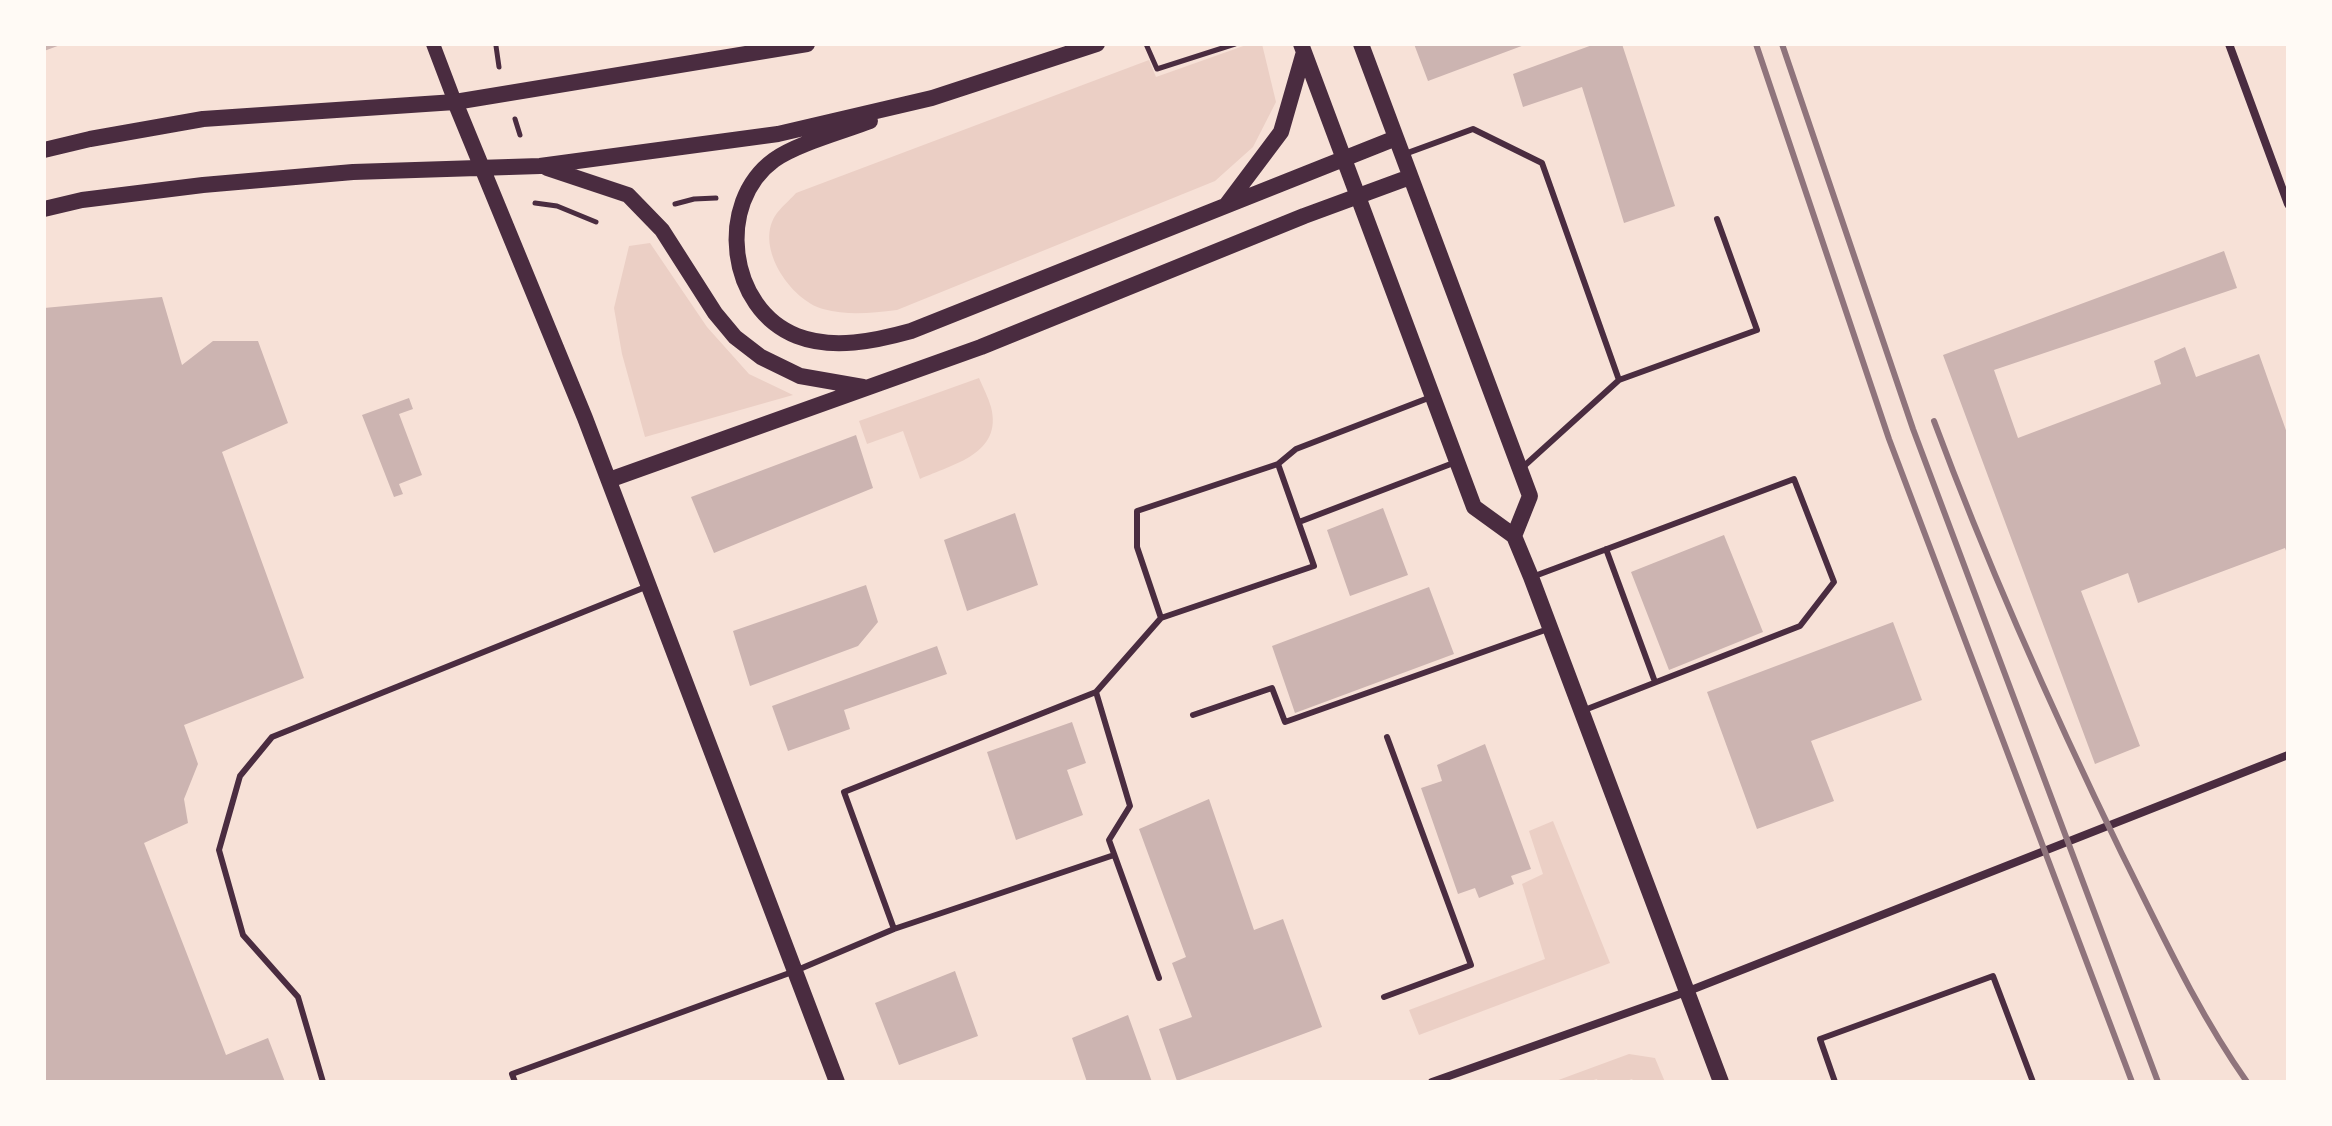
<!DOCTYPE html>
<html>
<head>
<meta charset="utf-8">
<style>
	body { margin:0 }
	#map { position:relative; width:2332px; height:1126px; overflow:hidden; background:#f7e1d7; font-family:Arial,sans-serif }
	canvas { display:block }
	.frame { position:absolute; inset:0; border:46px solid #fffaf5; pointer-events:none }
</style>
</head>
<body>
<div id="map">
<canvas width="2332" height="1126"></canvas>
<div class="frame"></div>
</div>
<script>
const context = document.querySelector('canvas').getContext('2d');
context.lineJoin = 'round';
function fillPath(path, color) {
  context.fillStyle = color;
  context.fill(path, 'evenodd');
}
function stroke(path, color, width, dash) {
  context.strokeStyle = color;
  context.lineWidth = width;
  context.lineCap = dash ? 'butt' : 'round';
  context.setLineDash(dash || []);
  context.stroke(path);
}
const green = new Path2D(`
	M 1249,44 L 1262,44 L 1276,102 L 1253,147 L 1215,181 L 897,310 C 871,313 849,316 823,309 C 791,300 755,248 775,216 C 780,208 789,201 796,193 L 1149,60 L 1156,77 Z
	M 650,243 L 707,327 L 749,374 L 793,395 L 645,437 L 622,354 L 614,308 L 629,246 Z
	M 979,378 C 983,387 988,397 991,407 C 1003,454 953,464 920,479 L 903,431 L 867,444 L 859,421 Z
	M 1553,821 L 1610,963 L 1419,1035 L 1409,1010 L 1545,959 L 1522,884 L 1543,874 L 1529,831 Z
	M 1629,1054 L 1655,1058 L 1665,1082 L 1634,1082 L 1632,1079 L 1624,1082 L 1598,1082 L 1597,1079 L 1587,1082 L 1553,1082 Z`);
const building = new Path2D(`
	M 44,44 L 63,44 L 44,51 Z
	M 1414,44 L 1527,44 L 1428,81 Z
	M 1595,44 L 1622,44 L 1675,206 L 1624,223 L 1582,87 L 1523,107 L 1513,74 Z
	M 2224,251 L 2237,288 L 1994,370 L 2018,438 L 2161,384 L 2154,361 L 2185,347 L 2196,377 L 2259,354 L 2288,436 L 2288,556 L 2285,548 L 2138,603 L 2128,573 L 2081,591 L 2140,746 L 2095,764 L 1943,355 Z
	M 162,297 L 182,365 L 213,341 L 258,341 L 288,423 L 222,452 L 304,678 L 184,725 L 198,764 L 184,799 L 188,823 L 144,843 L 226,1055 L 268,1038 L 285,1082 L 44,1082 L 44,308 Z
	M 409,398 L 413,409 L 399,414 L 422,475 L 399,484 L 403,494 L 394,497 L 362,415 Z
	M 856,435 L 873,488 L 714,553 L 691,497 Z
	M 1383,508 L 1408,575 L 1350,596 L 1327,530 Z
	M 1015,513 L 1038,585 L 967,611 L 944,540 Z
	M 1724,535 L 1763,632 L 1669,670 L 1631,572 Z
	M 866,585 L 878,622 L 858,646 L 750,686 L 733,631 Z
	M 1429,587 L 1454,654 L 1295,713 L 1272,646 Z
	M 1893,622 L 1922,700 L 1811,741 L 1834,801 L 1757,829 L 1707,692 Z
	M 937,646 L 947,674 L 844,710 L 850,729 L 788,751 L 772,706 Z
	M 1072,722 L 1086,763 L 1067,770 L 1083,815 L 1016,840 L 987,752 Z
	M 1485,744 L 1531,869 L 1511,876 L 1514,884 L 1479,898 L 1475,888 L 1458,894 L 1421,788 L 1442,781 L 1437,765 Z
	M 1209,799 L 1254,930 L 1283,919 L 1322,1027 L 1177,1081 L 1159,1029 L 1192,1017 L 1172,963 L 1186,957 L 1139,829 Z
	M 955,971 L 978,1036 L 899,1065 L 875,1003 Z
	M 1128,1015 L 1152,1082 L 1087,1082 L 1072,1038 Z`);
const path = new Path2D(`
	M 1146,44 L 1157,69 L 1235,44
	M 496,46 L 499,67
	M 515,119 L 520,135
	M 535,203 L 557,206 L 596,222
	M 675,204 L 694,199 L 716,198`);
const service = new Path2D(`
	M 1402,155 L 1473,129 L 1542,163 L 1619,380 L 1523,467
	M 1619,380 L 1757,330 L 1717,219
	M 1278,464 L 1296,449 L 1431,397
	M 1299,522 L 1456,462
	M 1606,549 L 1655,682
	M 1532,577 L 1794,479 L 1834,582 L 1800,626 L 1582,711
	M 1096,692 L 1161,618 L 1314,566 L 1278,464 L 1137,511 L 1137,547 L 1161,618
	M 1193,715 L 1272,688 L 1285,722 L 1548,629
	M 1114,855 L 894,929 L 844,792 L 1096,692 L 1130,806 L 1109,840 L 1159,978
	M 1384,997 L 1471,965 L 1387,737
	M 323,1082 L 298,997 L 243,935 L 219,850 L 240,776 L 272,737 L 648,586
	M 515,1082 L 512,1074 L 795,971 L 894,929
	M 1835,1082 L 1820,1039 L 1993,976 L 2033,1082`);
const minor = new Path2D(`
	M 2229,44 L 2288,204
	M 1432,1082 L 1686,992 L 2288,755`);
const tertiary = new Path2D(`
	M 433,44 L 455,102`);
const secondary = new Path2D(`
	M 1301,44 L 1474,507 L 1514,536 L 1531,577 L 1721,1082
	M 1361,44 L 1530,496 L 1514,536
	M 455,102 L 585,418 L 837,1082
	M 870,121 C 844,131 796,144 774,160 C 715,203 728,309 797,336 C 833,350 875,341 911,331 L 1396,138
	M 44,150 L 90,139 L 203,119 L 455,102 L 807,44
	M 547,168 L 628,195 L 662,230 L 715,313 L 735,337 L 761,357 L 800,376 L 863,387
	M 1227,204 L 1281,132 L 1304,52
	M 44,209 L 82,200 L 203,185 L 353,172 L 540,166 L 778,134 L 932,98 L 1097,44
	M 609,480 L 981,347 L 1304,216 L 1410,177`);
const rail = new Path2D(`
	M 1756,44 L 1889,439 L 2132,1082
	M 1782,44 L 1913,429 L 2158,1082
	M 1934,421 C 1989,569 2053,712 2122,854 C 2161,932 2197,1011 2247,1082`);
fillPath(green, '#ebcfc5');
fillPath(building, '#ccb4b1');
stroke(path, '#4a2c40', 5);
stroke(service, '#4a2c40', 6);
stroke(minor, '#4a2c40', 8);
stroke(tertiary, '#4a2c40', 14);
stroke(secondary, '#4a2c40', 16);
stroke(rail, '#8f747c', 6);
</script>
</body>
</html>
